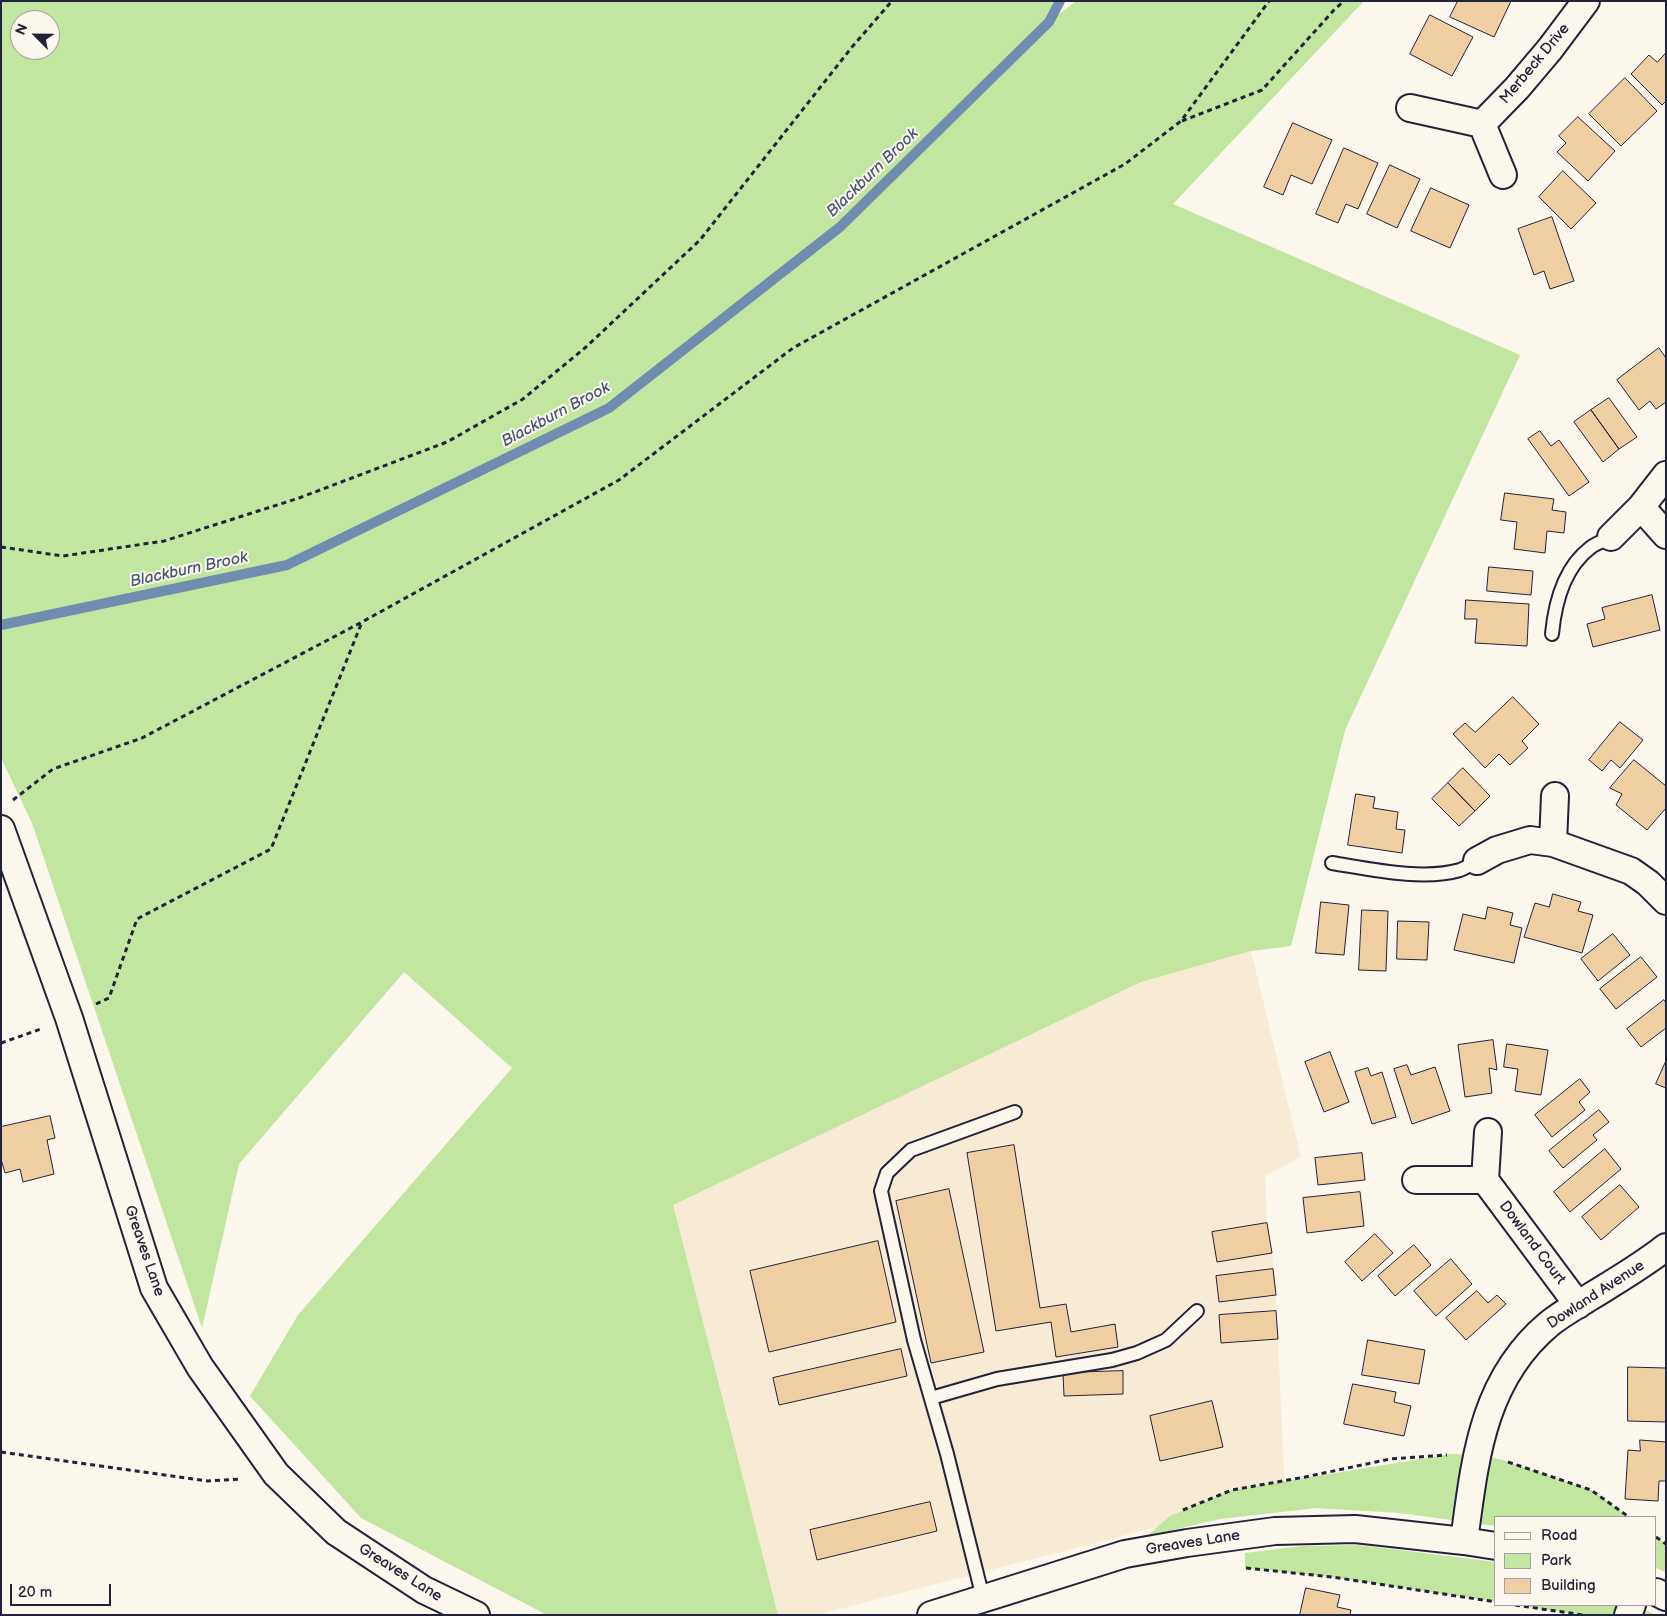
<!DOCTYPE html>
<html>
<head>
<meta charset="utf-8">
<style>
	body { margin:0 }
	#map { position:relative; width:1667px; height:1616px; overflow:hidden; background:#fbf7ec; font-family:"Balsamiq Sans",sans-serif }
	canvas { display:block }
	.frame { position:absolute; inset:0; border:2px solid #22223b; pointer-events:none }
	.legend { position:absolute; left:1494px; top:1516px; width:162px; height:90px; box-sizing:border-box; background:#fbf7ec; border:1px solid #a4a2a5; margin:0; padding:6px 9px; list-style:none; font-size:15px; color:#22223b }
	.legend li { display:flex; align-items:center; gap:10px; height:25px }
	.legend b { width:25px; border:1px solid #a4a2a5 }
	.north { position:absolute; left:10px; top:10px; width:50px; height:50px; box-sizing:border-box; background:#fbf7ec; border:1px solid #a4a2a5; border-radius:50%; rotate:293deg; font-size:14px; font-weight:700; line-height:20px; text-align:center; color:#22223b }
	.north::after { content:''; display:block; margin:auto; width:18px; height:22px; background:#22223b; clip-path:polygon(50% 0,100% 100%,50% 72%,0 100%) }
	.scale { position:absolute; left:10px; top:1584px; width:101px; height:22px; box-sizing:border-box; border:2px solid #22223b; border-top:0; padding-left:6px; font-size:15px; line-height:18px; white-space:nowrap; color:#22223b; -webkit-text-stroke:4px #fbf7ec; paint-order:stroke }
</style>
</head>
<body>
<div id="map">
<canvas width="1667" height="1616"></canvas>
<div class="frame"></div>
<ul class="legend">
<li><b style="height:6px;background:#fbf7ec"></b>Road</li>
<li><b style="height:14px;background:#c2e59f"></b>Park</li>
<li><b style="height:14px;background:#efcfa1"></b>Building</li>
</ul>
<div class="north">N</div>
<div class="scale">20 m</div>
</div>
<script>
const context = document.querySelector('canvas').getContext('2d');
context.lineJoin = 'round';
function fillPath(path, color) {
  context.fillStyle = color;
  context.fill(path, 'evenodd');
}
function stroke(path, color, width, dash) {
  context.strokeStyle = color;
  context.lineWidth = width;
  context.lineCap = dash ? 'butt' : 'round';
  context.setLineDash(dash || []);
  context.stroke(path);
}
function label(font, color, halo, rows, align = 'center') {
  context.font = font + ' "Balsamiq Sans",sans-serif';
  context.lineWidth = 4;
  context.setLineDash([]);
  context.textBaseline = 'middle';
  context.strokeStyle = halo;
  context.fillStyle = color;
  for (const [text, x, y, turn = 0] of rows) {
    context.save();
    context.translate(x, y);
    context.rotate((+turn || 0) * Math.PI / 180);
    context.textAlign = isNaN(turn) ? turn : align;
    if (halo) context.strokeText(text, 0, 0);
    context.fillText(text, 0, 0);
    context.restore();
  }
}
const built = new Path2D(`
	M 1251,951 L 1301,1157 L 1265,1176 L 1267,1223 L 1272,1253 L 1276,1295 L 1285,1494 L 816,1615 L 778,1615 L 672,1205 L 1141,982 Z`);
const green = new Path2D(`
	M 1,1 L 1054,1 L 1050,21 L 1076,1 L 1364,1 L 1173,204 L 1520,355 L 1345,730 L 1291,946 L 1251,951 L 1141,982 L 673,1205 L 778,1615 L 547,1615 L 361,1518 L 250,1396 L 298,1315 L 512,1068 L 404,972 L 239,1164 L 202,1328 L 32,823 L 1,758 ZM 20,20 L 50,20 L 50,50 L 20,50 Z
	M 1451,1454 L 1477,1455 L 1503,1460 L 1591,1490 L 1629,1517 L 1496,1517 L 1496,1526 L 1400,1513 L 1316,1508 L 1220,1519 L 1147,1536 L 1170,1516 L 1232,1490 Z
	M 1656,1537 L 1666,1544 L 1666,1572 L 1656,1568 Z
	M 1359,1545 L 1496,1562 L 1496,1602 L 1332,1577 L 1245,1568 L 1245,1553 L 1302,1546 Z
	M 1515,1605 L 1631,1605 L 1657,1615 L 1583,1615 Z`);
const stream = new Path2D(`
	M 1,625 L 287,565 L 609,408 L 840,227 L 1049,22 L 1060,1`);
const building = new Path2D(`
	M 1458,1 L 1511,1 L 1494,37 L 1450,17 Z
	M 1430,15 L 1473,37 L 1452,76 L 1410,54 Z
	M 1666,53 L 1666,101 L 1662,105 L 1631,74 L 1649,55 L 1657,62 Z
	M 1625,78 L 1657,111 L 1621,146 L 1589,114 Z
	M 1578,117 L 1615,151 L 1588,181 L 1557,152 L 1566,143 L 1559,136 Z
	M 1293,123 L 1332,140 L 1312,184 L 1291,175 L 1283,195 L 1264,187 Z
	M 1344,148 L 1378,163 L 1358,209 L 1346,204 L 1338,223 L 1316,214 Z
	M 1390,165 L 1420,179 L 1397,228 L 1367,214 Z
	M 1563,171 L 1596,203 L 1571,229 L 1539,197 Z
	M 1431,188 L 1469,205 L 1450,248 L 1411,231 Z
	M 1552,217 L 1574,281 L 1550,289 L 1544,271 L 1534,275 L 1518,229 Z
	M 1659,348 L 1666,358 L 1666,402 L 1656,409 L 1650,401 L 1639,410 L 1617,380 Z
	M 1609,398 L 1637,437 L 1619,449 L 1591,410 Z
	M 1591,410 L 1619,449 L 1603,462 L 1574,422 Z
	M 1540,431 L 1551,446 L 1559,440 L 1589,482 L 1569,496 L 1528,439 Z
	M 1505,493 L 1554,499 L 1552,510 L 1566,512 L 1564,533 L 1547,531 L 1545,553 L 1514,549 L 1517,522 L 1501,520 Z
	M 1489,567 L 1533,571 L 1531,595 L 1487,591 Z
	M 1652,595 L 1660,630 L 1593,647 L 1587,624 L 1605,619 L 1602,608 Z
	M 1466,600 L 1529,604 L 1527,646 L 1475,643 L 1477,619 L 1465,619 Z
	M 1513,697 L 1539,724 L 1522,741 L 1528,748 L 1510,765 L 1499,754 L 1485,768 L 1453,734 L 1465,723 L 1475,732 Z
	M 1620,722 L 1643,740 L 1620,768 L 1611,760 L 1602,771 L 1589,760 Z
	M 1634,760 L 1666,786 L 1666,808 L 1647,830 L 1616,805 L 1622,794 L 1610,788 Z
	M 1463,768 L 1490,796 L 1475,811 L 1448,783 Z
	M 1448,783 L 1475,811 L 1459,826 L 1432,799 Z
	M 1356,794 L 1375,797 L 1373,808 L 1398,812 L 1396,829 L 1405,830 L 1402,853 L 1348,845 Z
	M 1553,894 L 1581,902 L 1578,911 L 1593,915 L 1582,953 L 1524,937 L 1535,903 L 1549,907 Z
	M 1321,902 L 1349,905 L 1344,955 L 1316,953 Z
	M 1488,907 L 1513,913 L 1510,925 L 1522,928 L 1514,963 L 1454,950 L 1463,914 L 1485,919 Z
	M 1362,910 L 1388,911 L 1386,971 L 1359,970 Z
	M 1398,921 L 1429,922 L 1427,960 L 1397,959 Z
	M 1613,934 L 1630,955 L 1598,981 L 1581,959 Z
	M 1641,957 L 1657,977 L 1616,1009 L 1600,989 Z
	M 1664,1000 L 1666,1003 L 1666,1028 L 1641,1047 L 1627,1029 Z
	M 1493,1040 L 1497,1070 L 1489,1068 L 1492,1093 L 1465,1097 L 1458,1045 Z
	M 1507,1044 L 1548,1050 L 1541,1095 L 1515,1091 L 1518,1069 L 1504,1067 Z
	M 1330,1052 L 1349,1102 L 1324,1112 L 1305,1062 Z
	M 1666,1061 L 1666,1088 L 1656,1084 Z
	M 1407,1065 L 1411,1075 L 1435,1067 L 1450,1111 L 1412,1124 L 1394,1069 Z
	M 1368,1068 L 1371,1076 L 1382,1072 L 1396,1117 L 1372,1124 L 1355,1072 Z
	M 1580,1079 L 1590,1092 L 1579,1102 L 1585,1110 L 1552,1137 L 1535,1115 Z
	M 1599,1110 L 1609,1122 L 1593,1135 L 1597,1140 L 1563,1168 L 1549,1151 Z
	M 50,1116 L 55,1138 L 47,1140 L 54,1174 L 23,1182 L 20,1169 L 5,1173 L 1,1159 L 1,1127 Z
	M 1014,1145 L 1040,1308 L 1066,1304 L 1071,1332 L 1115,1324 L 1118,1347 L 1056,1357 L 1051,1322 L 996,1331 L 967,1153 Z
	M 1605,1149 L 1621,1169 L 1570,1212 L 1554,1192 Z
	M 1362,1153 L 1365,1180 L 1318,1185 L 1315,1158 Z
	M 1620,1185 L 1639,1207 L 1601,1240 L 1582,1217 Z
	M 949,1189 L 984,1352 L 931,1363 L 896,1201 Z
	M 1360,1192 L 1364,1226 L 1307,1233 L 1303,1198 Z
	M 1267,1223 L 1272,1253 L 1217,1262 L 1212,1232 Z
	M 1375,1234 L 1393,1253 L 1362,1281 L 1345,1262 Z
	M 878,1241 L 896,1322 L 769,1352 L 750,1271 Z
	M 1414,1245 L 1431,1265 L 1395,1296 L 1378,1276 Z
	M 1451,1259 L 1472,1284 L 1436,1316 L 1414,1291 Z
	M 1273,1269 L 1276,1295 L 1219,1302 L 1216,1276 Z
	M 1477,1291 L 1488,1303 L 1497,1295 L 1506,1304 L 1466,1340 L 1446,1318 Z
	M 1276,1311 L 1278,1339 L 1221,1343 L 1219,1315 Z
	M 1368,1340 L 1425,1350 L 1419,1384 L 1362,1375 Z
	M 901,1349 L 907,1376 L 779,1405 L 773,1378 Z
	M 1628,1367 L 1666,1368 L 1666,1422 L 1628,1421 Z
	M 1123,1371 L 1123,1394 L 1064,1396 L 1063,1373 Z
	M 1353,1384 L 1396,1392 L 1394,1402 L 1411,1406 L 1404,1436 L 1344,1424 Z
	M 1212,1401 L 1223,1447 L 1160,1461 L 1150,1416 Z
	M 1640,1440 L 1666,1442 L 1666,1481 L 1659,1481 L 1658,1501 L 1625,1499 L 1628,1450 L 1640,1451 Z
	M 930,1502 L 937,1531 L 817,1560 L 810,1530 Z
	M 1306,1588 L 1340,1595 L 1337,1607 L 1351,1610 L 1350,1615 L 1300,1615 Z`);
const path = new Path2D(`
	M 1182,121 L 1262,90 L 1334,10 L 1344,1
	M 1,547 L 63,556 L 164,541 L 299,498 L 447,442 L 523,399 L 586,347 L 700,240 L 852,47 L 892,1
	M 13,800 L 53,769 L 142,738 L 362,622 L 619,480 L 793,348 L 1125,164 L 1181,121 L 1269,1
	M 96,1004 L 109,998 L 137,919 L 271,849 L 362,622
	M 1,1043 L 41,1029
	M 1,1452 L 208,1481 L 241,1479
	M 1508,1462 L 1591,1490 L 1629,1517
	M 1183,1510 L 1232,1490 L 1305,1477 L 1390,1459 L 1447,1455
	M 1656,1537 L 1666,1544
	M 1246,1568 L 1332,1577 L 1496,1602
	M 1515,1605 L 1583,1615`);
const lane = new Path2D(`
	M 1552,634 C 1555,602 1564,568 1590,548 C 1596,543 1604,541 1611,537
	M 1332,863 C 1370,869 1423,881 1460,870 C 1466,868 1471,864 1477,861
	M 931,1398 L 997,1379 L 1112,1360 L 1137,1353 L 1166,1340 L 1197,1311
	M 983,1598 L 947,1454 L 914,1340 L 881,1191 L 887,1173 L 911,1150 L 1015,1112`);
const street = new Path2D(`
	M 1410,108 L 1482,124 L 1517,88 L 1550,49 L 1586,1
	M 1482,124 L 1503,175
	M 1641,507 L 1666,535
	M 1611,537 L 1641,507 L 1666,475
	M 1,829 L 69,1018 L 154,1288 L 200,1367 L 276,1474 L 336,1532 L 424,1590 L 476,1615
	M 1553,843 L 1555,796
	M 1477,861 L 1497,850 L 1530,840 L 1553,843 L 1631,871 L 1648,883 L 1666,901
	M 1488,1132 L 1485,1180 L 1578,1305
	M 1416,1180 L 1485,1180
	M 1464,1541 C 1475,1460 1482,1380 1549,1324 C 1561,1314 1576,1306 1590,1297 C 1616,1281 1642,1266 1666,1247
	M 1656,1592 L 1666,1597
	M 931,1615 L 1125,1554 L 1187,1543 L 1275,1531 L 1355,1529 L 1464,1541 L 1496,1546
	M 1628,1615 L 1632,1605`);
const streetNames = [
	["Merbeck Drive",1535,64,-50],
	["Dowland Court",1532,1243,53],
	["Greaves Lane",144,1251,71],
	["Dowland Avenue",1596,1295,-33],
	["Greaves Lane",1193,1543,-9],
	["Greaves Lane",400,1573,32]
];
const waterNames = [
	["Blackburn Brook",873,173,-44],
	["Blackburn Brook",556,415,-28],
	["Blackburn Brook",189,570,-12]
];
fillPath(built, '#f7ebd6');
fillPath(green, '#c2e59f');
stroke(stream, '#6e8db0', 10);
fillPath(building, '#efcfa1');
stroke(building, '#22223b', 1);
stroke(lane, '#22223b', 16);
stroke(street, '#22223b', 30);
stroke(path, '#22223b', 3, [5, 4]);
stroke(lane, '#fbf7ec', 12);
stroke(street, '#fbf7ec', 26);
label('15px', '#22223b', '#fbf7ec', streetNames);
label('italic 16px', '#485776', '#fbf7ec', waterNames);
</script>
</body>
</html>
